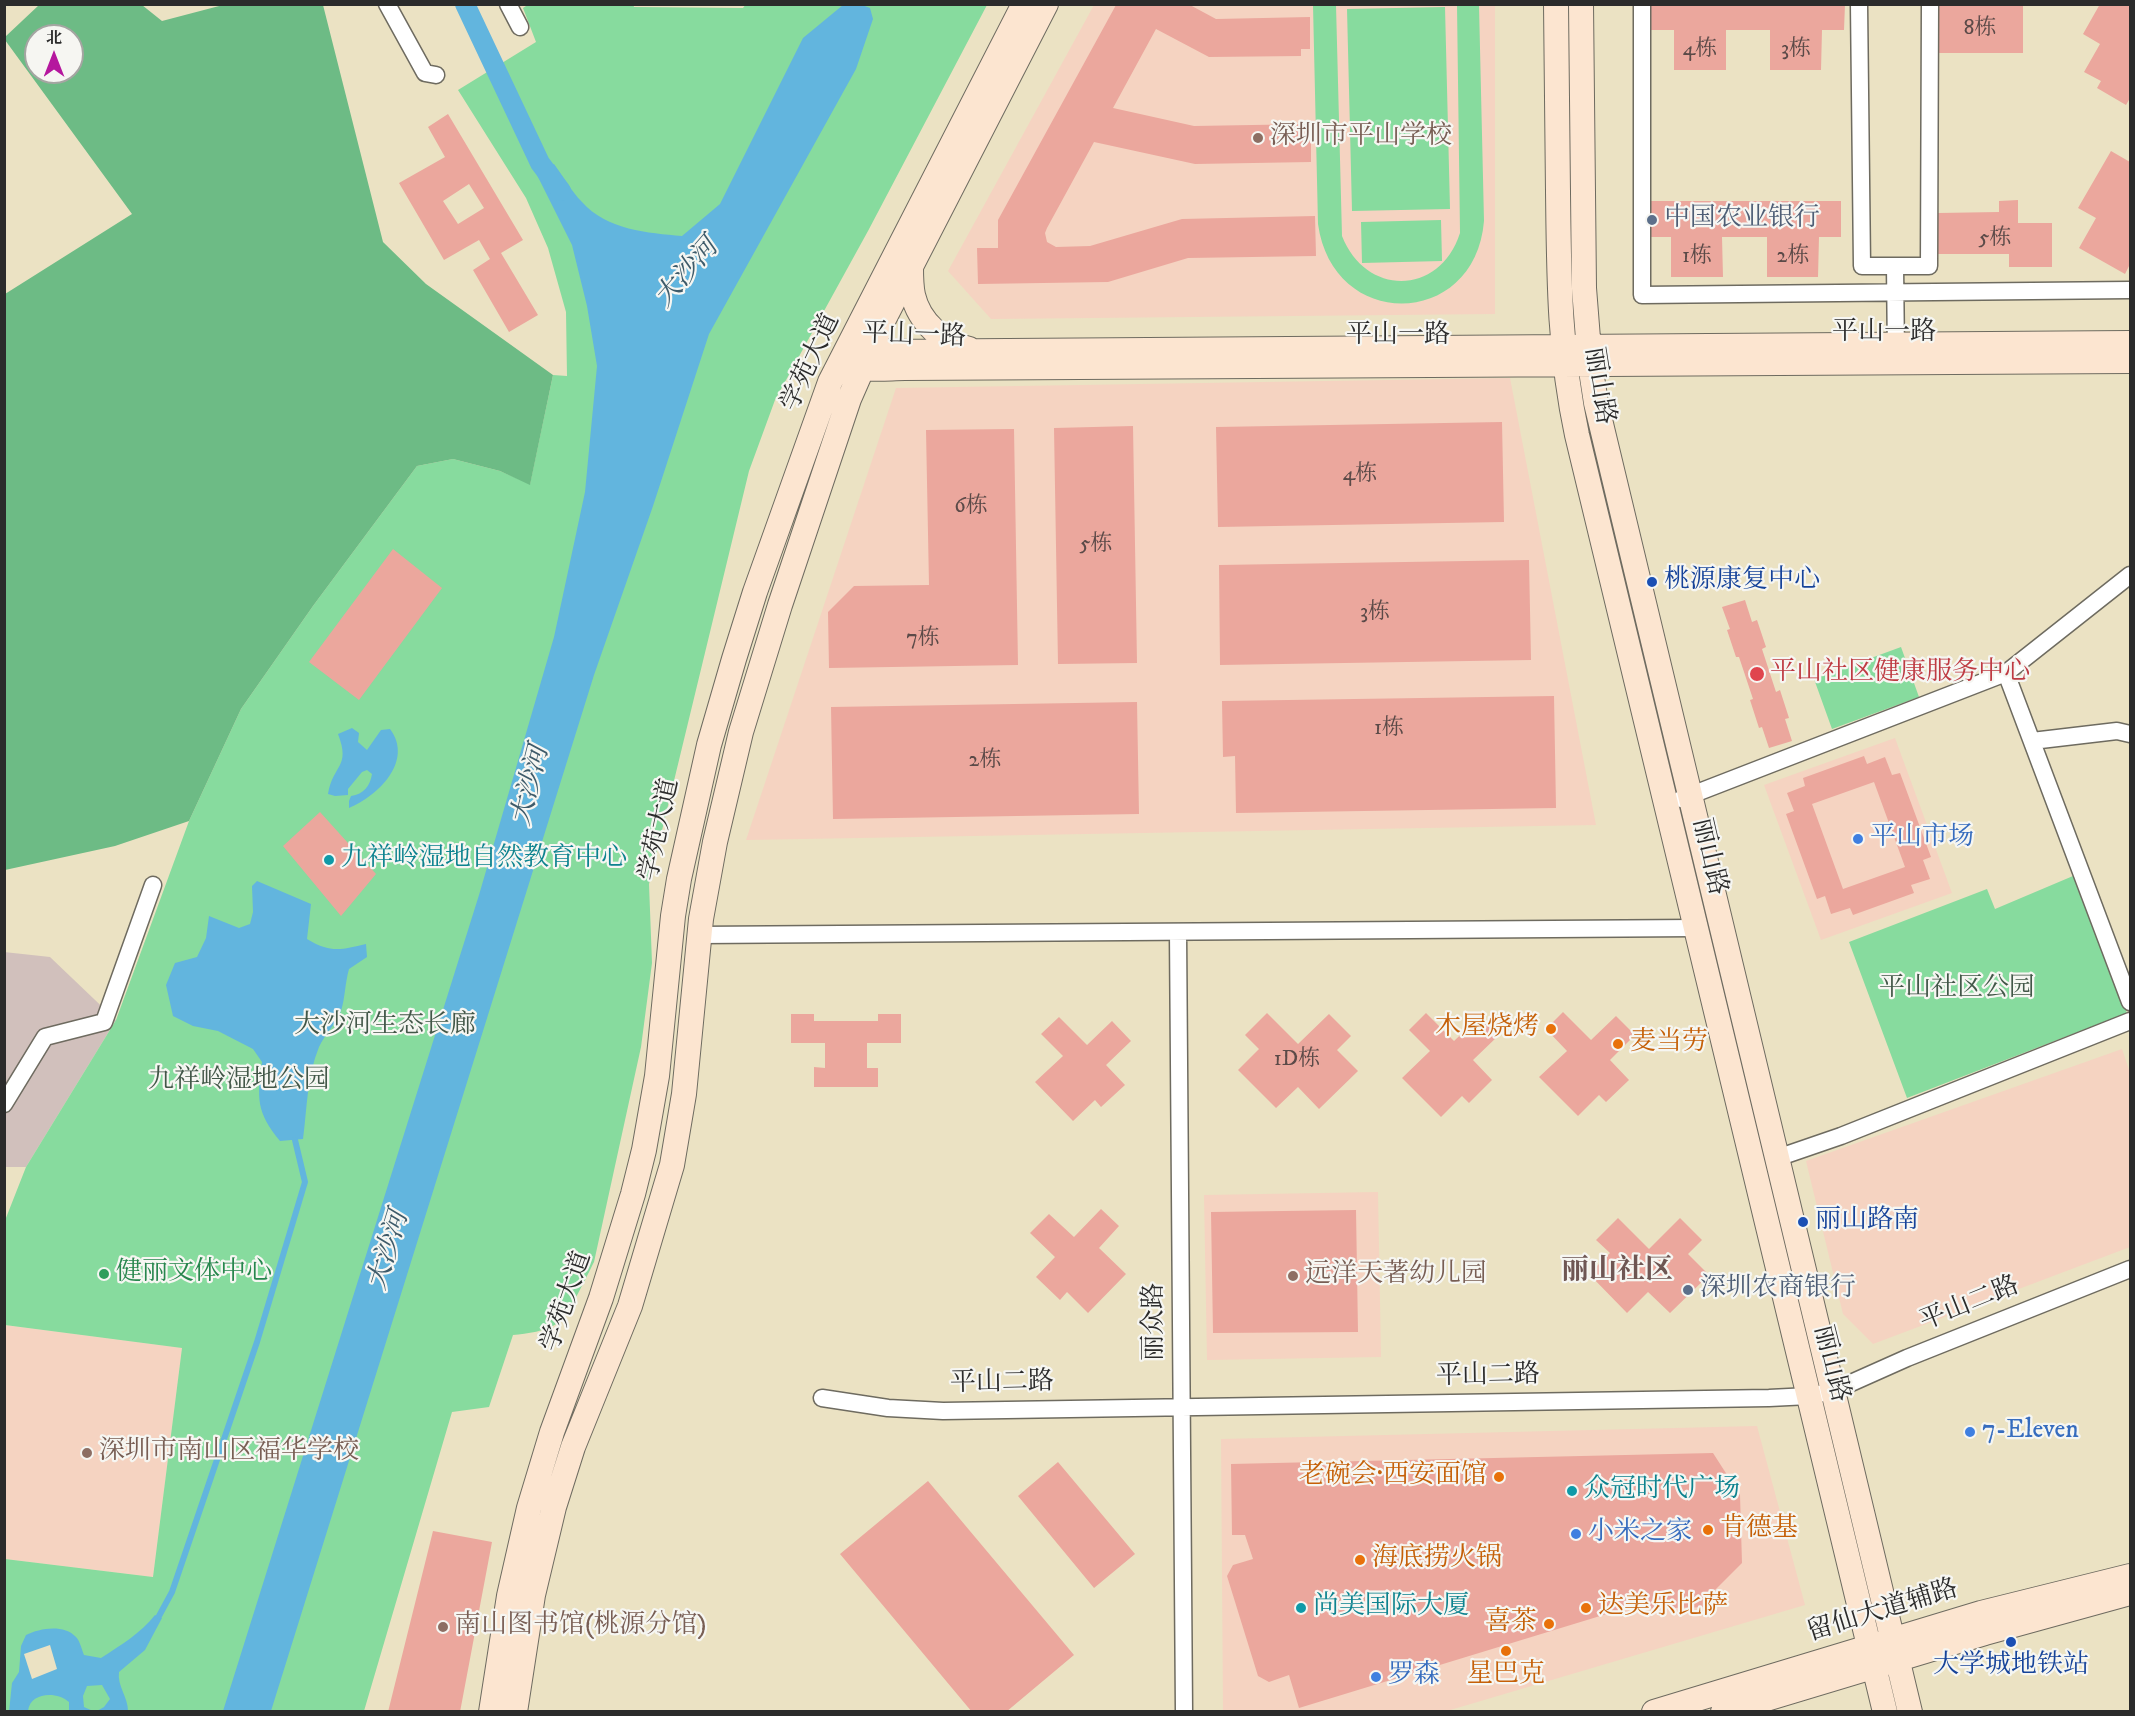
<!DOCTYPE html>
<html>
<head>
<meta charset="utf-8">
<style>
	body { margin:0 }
	#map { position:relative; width:2135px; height:1716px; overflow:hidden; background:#ebe2c3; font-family:"IM FELL DW Pica","Noto Serif SC",serif }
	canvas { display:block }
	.frame { position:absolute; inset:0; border:6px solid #2b2b2b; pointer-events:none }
	.north { position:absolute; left:24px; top:24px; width:60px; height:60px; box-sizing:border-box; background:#f6f6f2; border:2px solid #a5a5a2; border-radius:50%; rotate:0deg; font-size:16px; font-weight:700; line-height:24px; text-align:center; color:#2b2b2b }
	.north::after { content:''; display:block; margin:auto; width:21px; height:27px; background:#b5179e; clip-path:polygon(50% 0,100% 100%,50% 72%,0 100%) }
</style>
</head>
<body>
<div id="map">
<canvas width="2135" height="1716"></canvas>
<div class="frame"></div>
<div class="north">北</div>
</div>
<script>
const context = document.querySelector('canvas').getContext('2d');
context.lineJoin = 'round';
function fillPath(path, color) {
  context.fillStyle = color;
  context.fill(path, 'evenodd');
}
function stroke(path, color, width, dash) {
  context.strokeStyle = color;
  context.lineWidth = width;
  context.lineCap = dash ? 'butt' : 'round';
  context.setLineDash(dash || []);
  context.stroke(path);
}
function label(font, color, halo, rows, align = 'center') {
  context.font = font + ' "IM FELL DW Pica","Noto Serif SC",serif';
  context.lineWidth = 4.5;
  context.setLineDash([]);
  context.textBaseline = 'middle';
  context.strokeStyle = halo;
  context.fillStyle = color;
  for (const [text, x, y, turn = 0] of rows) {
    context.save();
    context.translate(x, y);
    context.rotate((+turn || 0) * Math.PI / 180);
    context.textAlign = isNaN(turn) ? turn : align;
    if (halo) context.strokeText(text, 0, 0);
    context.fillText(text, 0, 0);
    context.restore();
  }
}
const built = new Path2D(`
	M 1094,5 L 1495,5 L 1495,314 L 991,319 L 948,271 Z
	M 1510,378 L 1596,825 L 746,840 L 896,388 Z
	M 1895,738 L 1952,893 L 1821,940 L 1764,785 Z
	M 2122,1049 L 2130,1073 L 2130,1247 L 1873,1344 L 1843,1314 L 1806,1161 Z
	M 1378,1192 L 1381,1357 L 1207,1360 L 1204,1195 Z
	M 5,1325 L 182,1348 L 153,1577 L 5,1559 Z
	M 1757,1426 L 1805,1605 L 1447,1711 L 1223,1711 L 1221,1439 Z`);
const industrial = new Path2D(`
	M 4,952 L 50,957 L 116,1020 L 26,1167 L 5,1167 Z`);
const green = new Path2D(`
	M 529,4 L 633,4 L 634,7 L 743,8 L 746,4 L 987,5 L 868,231 L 775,400 L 749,471 L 649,884 L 652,963 L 641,1047 L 594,1262 C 588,1274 568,1316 558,1323 C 546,1331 527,1334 513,1335 L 489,1407 L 452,1412 L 364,1711 L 5,1711 L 5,1559 L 153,1577 L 182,1348 L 5,1325 L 4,1223 L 26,1167 L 116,1020 L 189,821 L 241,709 L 313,606 L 417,466 L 453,459 L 500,471 L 530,484 L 553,375 L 567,376 L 566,312 L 548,248 L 526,198 L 458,90 L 536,42 L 523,8 Z
	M 1313,5 L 1336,5 L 1342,236 C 1366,297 1440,296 1460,233 L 1457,5 L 1479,5 L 1484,221 C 1475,329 1333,332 1318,224 Z
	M 1445,7 L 1450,209 L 1352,211 L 1347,9 Z
	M 1441,220 L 1442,261 L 1362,263 L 1361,222 Z
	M 1901,647 L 1919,697 L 1832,729 L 1814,679 Z
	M 2073,876 L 2127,1013 L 1907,1098 L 1849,942 L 1987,889 L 1995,909 Z`);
const forest = new Path2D(`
	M 39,5 L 142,5 L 162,21 L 223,5 L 323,5 L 383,242 L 426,284 L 553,375 L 530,485 L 500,471 L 453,459 L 417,466 L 313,606 L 241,709 L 189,821 L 115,846 L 5,870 L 5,294 L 132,214 L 5,40 L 5,37 ZM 36,36 L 72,36 L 72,72 L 36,72 Z`);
const water = new Path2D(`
	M 843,5 L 862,5 L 870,8 L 873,19 L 856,69 L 709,334 L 653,506 L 594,675 L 271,1711 L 223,1711 L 479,895 L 554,637 L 585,492 L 597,366 L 587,306 L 572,245 L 537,175 L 554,164 C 563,176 571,191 582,202 C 607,230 648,233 682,236 L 720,204 L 803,38 Z
	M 352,728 L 359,733 L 358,742 L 367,750 L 381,730 L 390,729 C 414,761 378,796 349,808 L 349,801 L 351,796 C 364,794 370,786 372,774 L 367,770 L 362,772 L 348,789 L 348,795 L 335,796 L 328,794 C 333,764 351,768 338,734 Z
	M 257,881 L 311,904 L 307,939 C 330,953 341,950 366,944 L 367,957 L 349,969 C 345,983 345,998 341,1011 C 336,1024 325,1034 319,1047 C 307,1076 307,1108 303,1139 L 280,1141 C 256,1112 257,1098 262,1062 L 253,1049 L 218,1031 L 193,1026 L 173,1016 L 166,985 L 175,963 L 197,957 L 206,938 L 209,916 L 239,928 L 250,924 L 253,912 L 252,886 Z
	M 155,1615 L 162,1618 L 145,1650 L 119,1672 C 117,1686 128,1697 128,1711 L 97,1711 L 104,1707 L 110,1699 L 102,1685 L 87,1686 L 83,1696 L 84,1707 L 93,1711 L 69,1711 L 69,1702 C 57,1691 30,1692 28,1711 L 9,1712 L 12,1683 L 19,1672 L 21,1646 L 26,1635 C 40,1628 64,1624 76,1637 C 80,1641 82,1650 84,1655 L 101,1658 C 121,1645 141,1633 155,1615 Z`);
const pier = new Path2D(`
	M 50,1645 L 57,1669 L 32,1679 L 24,1654 Z`);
const stream = new Path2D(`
	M 159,1616 L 172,1592 L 257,1342 L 305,1182 L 295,1140`);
const canal = new Path2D(`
	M 465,4 L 540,163 L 561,191`);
const building = new Path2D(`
	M 1651,4 L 1845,4 L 1844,30 L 1822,30 L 1821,70 L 1770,70 L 1770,30 L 1726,30 L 1726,70 L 1674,70 L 1674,30 L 1651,30 Z
	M 1938,4 L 2023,4 L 2023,53 L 1938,53 Z
	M 2100,4 L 2130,4 L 2130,98 L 2126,105 L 2097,88 L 2101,81 L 2084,72 L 2100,44 L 2083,34 Z
	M 1116,5 L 1190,5 L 1216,19 L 1310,17 L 1310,49 L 1301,49 L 1301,56 L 1209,57 L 1156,29 L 1113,108 L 1194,126 L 1311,124 L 1311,162 L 1195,164 L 1094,142 L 1047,228 L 1045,233 L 1047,242 L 1056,247 L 1090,246 L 1182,219 L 1315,216 L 1316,256 L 1188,258 L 1108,282 L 978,284 L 977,248 L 998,248 L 998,220 Z
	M 448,114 L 523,240 L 501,253 L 538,315 L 509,332 L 473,270 L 490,259 L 479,240 L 444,260 L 399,183 L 445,157 L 428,127 ZM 469,184 L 484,208 L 458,224 L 443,201 Z
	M 2111,151 L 2130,162 L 2130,264 L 2125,274 L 2079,248 L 2096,218 L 2078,208 Z
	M 2018,200 L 2018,223 L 2052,223 L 2052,267 L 2009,267 L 2009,254 L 1938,254 L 1938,213 L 1999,212 L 1999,201 Z
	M 1648,201 L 1841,201 L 1841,237 L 1819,237 L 1818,277 L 1767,277 L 1767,237 L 1722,237 L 1723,277 L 1671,277 L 1671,237 L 1648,237 Z
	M 1502,422 L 1504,522 L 1218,527 L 1216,427 Z
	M 1133,426 L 1137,663 L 1058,664 L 1054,428 Z
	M 1014,429 L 1018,665 L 829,668 L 828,612 L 854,586 L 929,585 L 926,430 Z
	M 393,549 L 442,588 L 359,700 L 309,662 Z
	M 1529,560 L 1531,660 L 1220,665 L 1219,565 Z
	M 1745,600 L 1752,622 L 1757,620 L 1766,647 L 1762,649 L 1776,692 L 1780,690 L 1789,718 L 1785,719 L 1792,741 L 1769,748 L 1762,727 L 1759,728 L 1750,700 L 1753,699 L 1739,657 L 1736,657 L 1727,630 L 1730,629 L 1722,607 Z
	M 1554,696 L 1556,808 L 1236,813 L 1235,756 L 1223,757 L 1222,701 Z
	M 1137,702 L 1139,814 L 833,819 L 831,707 Z
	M 1864,756 L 1867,764 L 1885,757 L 1892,775 L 1900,773 L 1931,857 L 1923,860 L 1930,879 L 1911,885 L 1914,893 L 1853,915 L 1850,908 L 1831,914 L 1825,896 L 1817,899 L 1786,814 L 1794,811 L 1787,793 L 1805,786 L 1803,778 ZM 1874,782 L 1905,867 L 1843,889 L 1812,804 Z
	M 320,812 L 376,874 L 341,916 L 283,846 Z
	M 1563,1012 L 1591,1040 L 1616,1016 L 1635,1035 L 1610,1060 L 1629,1080 L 1606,1102 L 1599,1095 L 1578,1116 L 1539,1077 L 1567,1051 L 1546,1029 Z
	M 1267,1013 L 1298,1044 L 1329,1014 L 1351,1036 L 1337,1050 L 1358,1071 L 1319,1109 L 1298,1087 L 1276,1108 L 1238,1070 L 1259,1049 L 1245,1035 Z
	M 1426,1013 L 1454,1041 L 1479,1017 L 1498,1036 L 1473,1060 L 1492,1080 L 1469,1103 L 1462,1096 L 1441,1117 L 1402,1078 L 1430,1051 L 1409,1030 Z
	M 791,1014 L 814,1014 L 814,1021 L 878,1021 L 878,1014 L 901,1014 L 901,1043 L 867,1043 L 867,1068 L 878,1068 L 878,1087 L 814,1087 L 814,1067 L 825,1068 L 825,1043 L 791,1043 Z
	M 1059,1017 L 1087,1045 L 1112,1021 L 1131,1041 L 1106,1065 L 1125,1085 L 1101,1107 L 1095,1100 L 1073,1121 L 1035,1082 L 1063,1056 L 1041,1034 Z
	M 1101,1209 L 1119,1226 L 1099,1248 L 1126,1274 L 1088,1313 L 1067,1292 L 1060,1300 L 1036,1277 L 1055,1257 L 1030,1233 L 1049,1214 L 1074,1237 Z
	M 1356,1210 L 1358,1332 L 1213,1333 L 1211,1212 Z
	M 1618,1218 L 1649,1249 L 1680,1218 L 1702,1240 L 1688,1254 L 1709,1275 L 1670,1313 L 1648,1292 L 1627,1313 L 1589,1274 L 1610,1253 L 1596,1240 Z
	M 1713,1453 L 1740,1495 L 1742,1563 L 1715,1590 L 1716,1607 L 1623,1609 L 1299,1708 L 1289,1675 L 1269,1682 L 1258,1676 L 1227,1576 L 1233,1565 L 1253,1559 L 1245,1535 L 1232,1535 L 1231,1464 Z
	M 1058,1462 L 1135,1554 L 1094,1588 L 1018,1496 Z
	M 928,1481 L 1074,1655 L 1006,1712 L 972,1712 L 840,1554 Z
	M 433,1531 L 492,1542 L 460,1712 L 388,1712 Z`);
const street = new Path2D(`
	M 387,4 L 425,73 L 436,75
	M 508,4 L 520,27
	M 1642,4 L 1642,295 L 2130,290
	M 1859,4 L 1862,266 L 1895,266 L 1896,355
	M 1895,266 L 1929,266 L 1930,4
	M 2006,673 L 2130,1002
	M 2032,741 L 2117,731 L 2130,734
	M 1681,799 L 2006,673 L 2130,575
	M 1178,932 L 1184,1712
	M 699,935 L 1695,928
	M 4,1104 L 45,1037 L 104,1022 L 153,885
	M 1777,1158 L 1841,1136 L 2130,1021
	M 822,1398 L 888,1408 L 943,1411 L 1769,1398 L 1809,1396 L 1833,1391 L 1907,1358 L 2130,1269`);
const secondary = new Path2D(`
	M 1556,4 C 1557,67 1557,129 1558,191 C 1559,276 1559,351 1577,435 L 1885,1712
	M 1581,4 L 1584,288 L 1590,364 L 1596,403 L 1910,1712
	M 911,267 C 911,276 911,286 913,295 C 919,322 943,343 969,349
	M 2130,343 L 868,352 L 842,359 C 858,373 884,368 905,368 L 2130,361
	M 491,1712 L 509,1596 L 529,1508 L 552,1432 L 601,1298 L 633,1194 L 644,1150 L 657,1076 L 673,916 L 679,879 L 709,745 L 734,659 L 755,592 L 830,382 L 1024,4
	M 515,1712 L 533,1595 L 554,1507 L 573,1447 L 630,1306 L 672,1165 L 684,1094 L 701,919 L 715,842 L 741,732 L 780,605 L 849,399 L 885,317 L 1046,4
	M 1654,1712 L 1981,1613 L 2130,1576
	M 1723,1712 L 1985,1633 L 2130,1593`);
const markers = [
	[1258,138,6,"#8d6e63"],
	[1652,220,6,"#5c6f8a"],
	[1652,582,6,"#1a4fb4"],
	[1757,674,8,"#e0444e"],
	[1858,839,6,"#3f7fe0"],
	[329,860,6,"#0f9aa8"],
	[1551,1029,6,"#e8710a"],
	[1618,1044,6,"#e8710a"],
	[1803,1222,6,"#1a4fb4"],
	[104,1274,6,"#2e9e5b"],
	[1293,1276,6,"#8d6e63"],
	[1688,1290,6,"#5c6f8a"],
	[1970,1432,6,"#3f7fe0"],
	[87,1453,6,"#8d6e63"],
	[1499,1477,6,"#e8710a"],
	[1572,1491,6,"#0f9aa8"],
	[1708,1530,6,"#e8710a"],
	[1576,1534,6,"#3f7fe0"],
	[1360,1560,6,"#e8710a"],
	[1301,1608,6,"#0f9aa8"],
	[1586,1608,6,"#e8710a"],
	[1549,1624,6,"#e8710a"],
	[443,1627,6,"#8d6e63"],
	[2011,1642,6,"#1a4fb4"],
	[1506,1651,6,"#e8710a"],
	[1376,1677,6,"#3f7fe0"]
];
const numberNames = [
	["8栋",1980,29],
	["4栋",1700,50],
	["3栋",1796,50],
	["5栋",1995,239],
	["1栋",1697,257],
	["2栋",1793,257],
	["4栋",1360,475],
	["6栋",971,507],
	["5栋",1096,545],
	["3栋",1375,613],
	["7栋",923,639],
	["1栋",1389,729],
	["2栋",985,761],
	["1D栋",1297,1060]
];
const educationNames = [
	["深圳市平山学校",1270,138],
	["远洋天著幼儿园",1305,1276],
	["深圳市南山区福华学校",99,1453],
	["南山图书馆(桃源分馆)",455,1627]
];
const serviceNames = [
	["中国农业银行",1664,220],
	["深圳农商银行",1700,1290]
];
const streetNames = [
	["平山一路",1884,334],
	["平山一路",914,337,2],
	["平山一路",1398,337],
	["学苑大道",812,363,-65],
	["丽山路",1598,386,81],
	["学苑大道",661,830,-78],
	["丽山路",1708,857,77],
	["学苑大道",568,1302,-71],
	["平山二路",1970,1305,-22],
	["丽众路",1156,1322,-90],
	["丽山路",1830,1364,76],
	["平山二路",1488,1377,-1],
	["平山二路",1002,1384,-1],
	["留仙大道辅路",1883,1612,-17]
];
const transitNames = [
	["桃源康复中心",1664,582],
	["丽山路南",1815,1222],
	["大学城地铁站",2011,1667,"center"]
];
const healthNames = [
	["平山社区健康服务中心",1770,674]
];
const shopNames = [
	["平山市场",1870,839],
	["7-Eleven",1982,1432],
	["小米之家",1588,1534],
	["罗森",1388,1677]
];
const cultureNames = [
	["九祥岭湿地自然教育中心",341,860],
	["众冠时代广场",1584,1491],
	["尚美国际大厦",1313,1608]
];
const parkNames = [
	["平山社区公园",1957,990],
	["大沙河生态长廊",385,1027],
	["九祥岭湿地公园",239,1082]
];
const foodNames = [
	["木屋烧烤",1539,1029,"right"],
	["麦当劳",1630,1044],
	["老碗会·西安面馆",1487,1477,"right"],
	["肯德基",1720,1530],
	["海底捞火锅",1372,1560],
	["达美乐比萨",1598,1608],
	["喜茶",1537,1624,"right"],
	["星巴克",1506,1676,"center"]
];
const leisureNames = [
	["健丽文体中心",116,1274]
];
const waterNames = [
	["大沙河",688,274,-49],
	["大沙河",532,786,-76],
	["大沙河",390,1251,-73]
];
const quarterNames = [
	["丽山社区",1617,1272]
];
fillPath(built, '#f5d3c1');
fillPath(industrial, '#d1c0bc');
fillPath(green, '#87db9e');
fillPath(forest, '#6dbb85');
fillPath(water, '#62b5de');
fillPath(pier, '#ebe2c3');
stroke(stream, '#62b5de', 6);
stroke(canal, '#62b5de', 20);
fillPath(building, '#eba79d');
stroke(street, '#6e6b60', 19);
stroke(secondary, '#6e6b60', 26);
stroke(street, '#fff', 16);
stroke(secondary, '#fce5d0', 24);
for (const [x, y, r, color] of markers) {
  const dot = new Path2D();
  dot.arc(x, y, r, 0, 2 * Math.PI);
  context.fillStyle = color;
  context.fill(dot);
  stroke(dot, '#f6f6f2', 2);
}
label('22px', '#5b4a48', null, numberNames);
label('26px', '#785e54', '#f6f6f2', educationNames, 'left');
label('26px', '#4e5e75', '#f6f6f2', serviceNames, 'left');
label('26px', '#2b2b2b', '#f6f6f2', streetNames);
label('26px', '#164399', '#f6f6f2', transitNames, 'left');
label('26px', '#be3a42', '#f6f6f2', healthNames, 'left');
label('26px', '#366cbe', '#f6f6f2', shopNames, 'left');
label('26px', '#0d838f', '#f6f6f2', cultureNames, 'left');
label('26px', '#425748', '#f6f6f2', parkNames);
label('26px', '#c56008', '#f6f6f2', foodNames, 'left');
label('26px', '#27864d', '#f6f6f2', leisureNames, 'left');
label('italic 27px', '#3e5b6a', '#f6f6f2', waterNames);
label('bold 28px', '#6e5653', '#f6f6f2', quarterNames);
</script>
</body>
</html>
